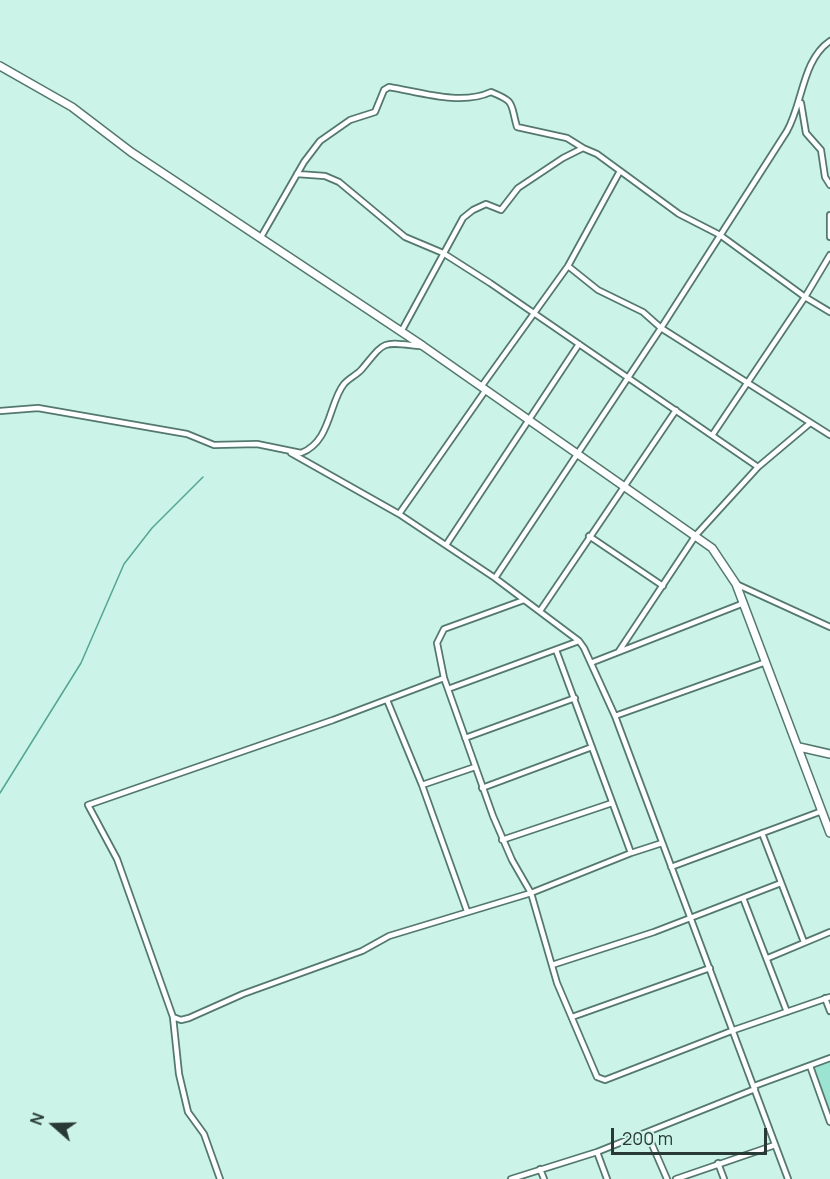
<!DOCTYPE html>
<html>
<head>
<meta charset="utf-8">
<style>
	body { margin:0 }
	#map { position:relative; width:830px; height:1179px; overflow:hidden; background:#cbf3e7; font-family:Manrope,sans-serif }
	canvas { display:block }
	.north { position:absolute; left:24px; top:1095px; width:60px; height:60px; -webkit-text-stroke:4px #cbf3e7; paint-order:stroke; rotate:290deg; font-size:16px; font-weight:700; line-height:24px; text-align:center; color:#293934 }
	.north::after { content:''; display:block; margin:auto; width:21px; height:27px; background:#293934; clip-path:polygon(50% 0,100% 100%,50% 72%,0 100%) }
	.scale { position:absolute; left:611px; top:1128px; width:156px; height:27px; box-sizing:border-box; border:3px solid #293934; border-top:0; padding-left:8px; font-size:18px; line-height:21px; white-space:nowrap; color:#293934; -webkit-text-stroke:4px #cbf3e7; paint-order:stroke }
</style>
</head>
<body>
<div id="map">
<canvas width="830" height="1179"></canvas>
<div class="north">N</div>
<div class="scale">200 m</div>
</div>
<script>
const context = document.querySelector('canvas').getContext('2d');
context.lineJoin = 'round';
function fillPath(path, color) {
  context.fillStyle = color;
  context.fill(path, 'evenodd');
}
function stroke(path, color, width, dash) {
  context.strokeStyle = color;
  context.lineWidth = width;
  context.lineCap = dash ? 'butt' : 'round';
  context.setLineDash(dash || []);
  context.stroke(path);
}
const green = new Path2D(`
	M 830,1061 L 830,1112 L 814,1067 Z`);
const stream = new Path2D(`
	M 0,793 L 81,663 L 124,564 L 152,528 L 203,477`);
const street = new Path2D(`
	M 801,103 L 806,133 L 821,150 L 825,177 L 830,185
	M 297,174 L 325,176 L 339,182 L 405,237 L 443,253 L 490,283 L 758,467
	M 830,215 L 830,237
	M 261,237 L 304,162 L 320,141 L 350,120 L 375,112 L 384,90 L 389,87 C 420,92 461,106 491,92 C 516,102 510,103 517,127 L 567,138 L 583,148
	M 568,266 L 598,290 L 643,312 L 661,328 L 830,435
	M 401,332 L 463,218 L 473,210 L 486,204 L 501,210 L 518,188 L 563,158 L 583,148 L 597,154 L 679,214 L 720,235 L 805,297 L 830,312
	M 481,387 L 568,266 L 620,171
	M 0,411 L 38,408 L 187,434 L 214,445 L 257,444 L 301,453 C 331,442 329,402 344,384 C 349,378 357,375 362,369 C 386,340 381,342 420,346
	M 713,434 L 805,297 L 830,255
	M 291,453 L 399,514 L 495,578 L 579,641 L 584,648 L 615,716 L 788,1179
	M 399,514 L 485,391
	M 589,536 L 663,586
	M 446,545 L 579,344
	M 495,578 L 661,328 L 787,131 C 803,103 802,60 830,41
	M 736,584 L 830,627
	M 524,600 L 444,629 L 437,643 L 444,678 L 493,816 L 512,860 L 531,893 L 557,983 L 597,1077 L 605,1080 L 734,1030 L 830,997
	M 540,611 L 676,410
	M 556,650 L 631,853
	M 619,651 L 696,535 L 758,467 L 809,424
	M 593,662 L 744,603
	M 444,678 L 333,720 L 88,805 L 117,859 L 173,1017 L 181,1020 L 189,1018 L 243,994 L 362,951 L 389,936 L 531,893 L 631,853 L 662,843
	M 448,689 L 579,641
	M 387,700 L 422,785 L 467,911
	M 615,716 L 766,662
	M 465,738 L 575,698
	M 422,785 L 475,767
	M 482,788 L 592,747
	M 762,833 L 804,942
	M 502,840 L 612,803
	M 671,867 L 822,811
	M 743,898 L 787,1012
	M 768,958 L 830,932
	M 552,965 L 654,932 L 781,883
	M 825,998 L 830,1011
	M 173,1017 L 179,1074 L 188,1112 L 204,1134 L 220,1179
	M 572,1017 L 710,968
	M 810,1066 L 830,1122
	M 754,1086 L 830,1058
	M 647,1133 L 667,1179
	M 597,1152 L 607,1179
	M 718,1163 L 724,1179
	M 540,1169 L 544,1179
	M 511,1179 L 597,1152 L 755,1089
	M 676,1179 L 775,1145`);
const secondary = new Path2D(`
	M 0,66 L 72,107 L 131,152 L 423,346 L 712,548 L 736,584 L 830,833
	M 799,747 L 830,754`);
fillPath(green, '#9be4d1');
stroke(stream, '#53a692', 1.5);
stroke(street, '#54786e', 8);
stroke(secondary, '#54786e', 10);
stroke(street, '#fff', 4.5);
stroke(secondary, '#fff', 7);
</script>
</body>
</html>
